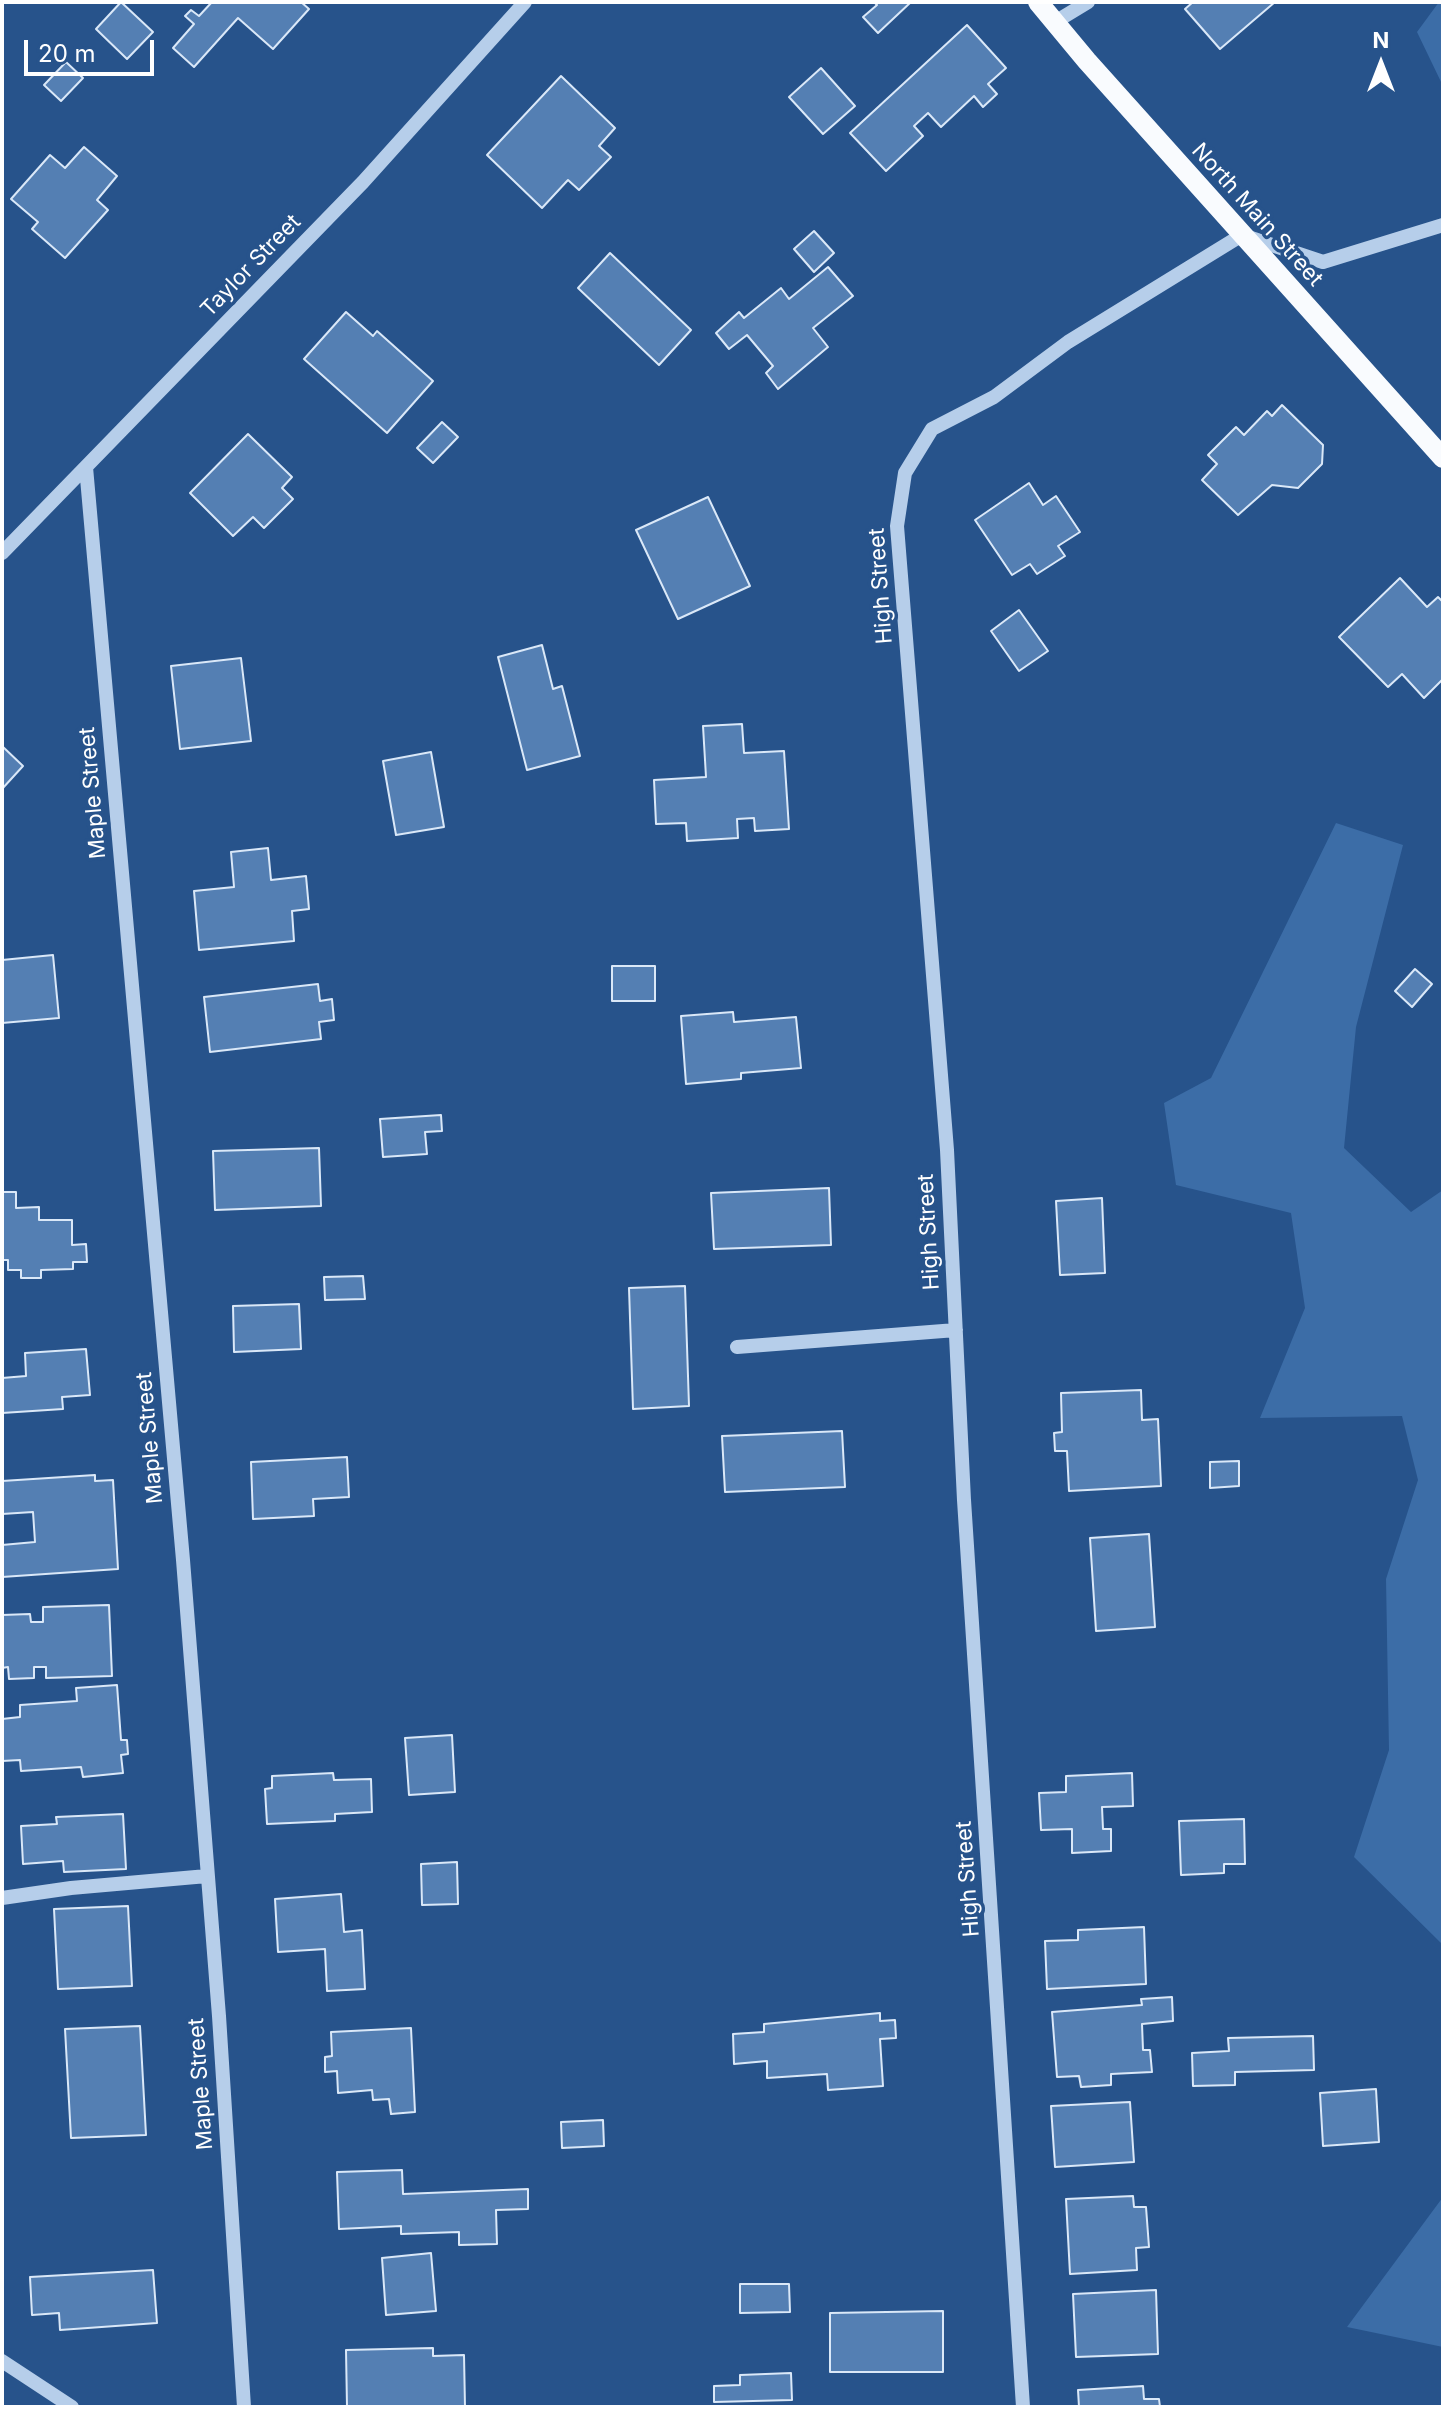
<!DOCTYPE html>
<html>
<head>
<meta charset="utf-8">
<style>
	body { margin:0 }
	#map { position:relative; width:1445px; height:2409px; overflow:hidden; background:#27538b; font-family:Inter,sans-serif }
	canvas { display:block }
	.frame { position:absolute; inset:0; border:4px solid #fff; pointer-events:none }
	.north { position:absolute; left:1341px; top:24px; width:80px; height:80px; -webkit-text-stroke:6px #27538b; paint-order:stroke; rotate:0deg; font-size:22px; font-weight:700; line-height:32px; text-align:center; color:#fff }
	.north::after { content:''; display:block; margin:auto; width:28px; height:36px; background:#fff; clip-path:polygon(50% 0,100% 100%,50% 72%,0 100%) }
	.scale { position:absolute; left:24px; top:40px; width:130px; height:36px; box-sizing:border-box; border:4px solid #fff; border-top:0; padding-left:10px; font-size:24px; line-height:28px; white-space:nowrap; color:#fff; -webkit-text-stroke:6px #27538b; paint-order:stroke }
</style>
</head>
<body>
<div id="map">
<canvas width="1445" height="2409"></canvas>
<div class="frame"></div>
<div class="north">N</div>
<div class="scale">20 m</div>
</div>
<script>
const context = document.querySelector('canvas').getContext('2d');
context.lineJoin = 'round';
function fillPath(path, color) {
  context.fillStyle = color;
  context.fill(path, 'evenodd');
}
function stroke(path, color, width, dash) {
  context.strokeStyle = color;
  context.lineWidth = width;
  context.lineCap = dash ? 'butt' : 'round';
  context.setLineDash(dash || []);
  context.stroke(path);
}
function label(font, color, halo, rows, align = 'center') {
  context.font = font + ' Inter,sans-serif';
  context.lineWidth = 7;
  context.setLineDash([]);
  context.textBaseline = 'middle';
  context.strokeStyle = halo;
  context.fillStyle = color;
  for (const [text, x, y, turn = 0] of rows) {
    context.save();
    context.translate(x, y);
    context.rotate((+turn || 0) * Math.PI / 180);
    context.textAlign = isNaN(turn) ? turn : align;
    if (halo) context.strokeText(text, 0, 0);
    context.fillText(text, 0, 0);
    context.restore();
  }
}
const green = new Path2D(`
	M 1439,2 L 1443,2 L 1443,86 L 1417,32 Z
	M 1336,823 L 1403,845 L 1356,1027 L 1344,1148 L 1411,1212 L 1443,1190 L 1443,1945 L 1354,1857 L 1389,1750 L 1386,1579 L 1418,1480 L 1402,1416 L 1260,1418 L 1305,1308 L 1291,1213 L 1176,1185 L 1164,1103 L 1211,1078 Z
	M 1443,2197 L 1443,2347 L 1347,2327 Z`);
const building = new Path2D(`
	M 121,2 L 153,32 L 127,59 L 96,29 Z
	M 212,2 L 301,2 L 309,9 L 273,49 L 238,18 L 194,67 L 173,48 L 194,24 L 185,16 L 191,10 L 199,16 Z
	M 874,2 L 911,2 L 878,33 L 863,17 L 877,5 Z
	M 1193,2 L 1275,2 L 1220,49 L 1185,9 Z
	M 967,25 L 1006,68 L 988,84 L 997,94 L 983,107 L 974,96 L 941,127 L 928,113 L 914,126 L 923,136 L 886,171 L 850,133 Z
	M 66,62 L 83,78 L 61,101 L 44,85 Z
	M 821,68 L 855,106 L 823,134 L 789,97 Z
	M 561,76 L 615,128 L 599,146 L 611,157 L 579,190 L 568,180 L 542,208 L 487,155 Z
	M 84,147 L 117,176 L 97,200 L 108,210 L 65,258 L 32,229 L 38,222 L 11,199 L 50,155 L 65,168 Z
	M 814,231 L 834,253 L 814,272 L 794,249 Z
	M 610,253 L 691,330 L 659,365 L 578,288 Z
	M 828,267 L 853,296 L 813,328 L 828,347 L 778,389 L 766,373 L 773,366 L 747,335 L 729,349 L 716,333 L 739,312 L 744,318 L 781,288 L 789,299 Z
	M 346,312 L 373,336 L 377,331 L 433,381 L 387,433 L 304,359 Z
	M 1282,405 L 1323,445 L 1322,464 L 1298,488 L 1272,485 L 1238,515 L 1202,480 L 1217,464 L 1208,455 L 1236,427 L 1244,435 L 1267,411 L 1272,416 Z
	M 442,422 L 458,437 L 433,463 L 417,448 Z
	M 248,434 L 292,477 L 282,488 L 293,499 L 264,528 L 253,517 L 233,536 L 190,493 Z
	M 1029,483 L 1043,505 L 1056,496 L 1080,532 L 1058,546 L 1065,556 L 1037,574 L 1030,564 L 1012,575 L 975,520 Z
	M 708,497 L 750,586 L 678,619 L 636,530 Z
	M 1400,578 L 1427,607 L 1438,597 L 1443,602 L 1443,679 L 1424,698 L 1402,674 L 1388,687 L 1339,637 Z
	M 1019,610 L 1048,651 L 1019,671 L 991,631 Z
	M 542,645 L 553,689 L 562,686 L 580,756 L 527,770 L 498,657 Z
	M 241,658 L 251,741 L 180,749 L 171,666 Z
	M 742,724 L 744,753 L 784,751 L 789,829 L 755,831 L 754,818 L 737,819 L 738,838 L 687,841 L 686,823 L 656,824 L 654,780 L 706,777 L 703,726 Z
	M 2,746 L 23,766 L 2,789 Z
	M 431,752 L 444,827 L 396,835 L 383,761 Z
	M 268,848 L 271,880 L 306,876 L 309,909 L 292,911 L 294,941 L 199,950 L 194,891 L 234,887 L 231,852 Z
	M 53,955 L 59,1018 L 2,1023 L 2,960 Z
	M 612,966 L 655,966 L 655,1001 L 612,1001 Z
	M 1415,969 L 1432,984 L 1412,1007 L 1395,991 Z
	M 318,984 L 320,1001 L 332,999 L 334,1020 L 319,1022 L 321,1039 L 210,1052 L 204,997 Z
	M 733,1012 L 734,1022 L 796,1017 L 801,1068 L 741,1073 L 741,1079 L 686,1084 L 681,1016 Z
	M 441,1115 L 442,1131 L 425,1132 L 427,1154 L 383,1157 L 380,1119 Z
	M 319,1148 L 321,1206 L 215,1210 L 213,1151 Z
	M 829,1188 L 831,1245 L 714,1249 L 711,1193 Z
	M 2,1192 L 16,1192 L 16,1208 L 39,1207 L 39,1220 L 72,1220 L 72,1245 L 86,1244 L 87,1262 L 73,1262 L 73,1269 L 41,1270 L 41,1278 L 21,1278 L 21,1270 L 8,1270 L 8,1260 L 2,1260 Z
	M 1102,1198 L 1105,1273 L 1060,1275 L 1056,1201 Z
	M 363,1276 L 365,1299 L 325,1300 L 324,1277 Z
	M 685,1286 L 689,1406 L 633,1409 L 629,1288 Z
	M 299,1304 L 301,1349 L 234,1352 L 233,1306 Z
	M 86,1349 L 90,1395 L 62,1397 L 63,1409 L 2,1413 L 2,1378 L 26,1376 L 25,1353 Z
	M 1141,1390 L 1142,1420 L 1158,1419 L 1161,1486 L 1069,1491 L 1067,1451 L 1055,1451 L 1054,1433 L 1062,1432 L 1061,1393 Z
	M 842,1431 L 845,1487 L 725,1492 L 722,1436 Z
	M 347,1457 L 349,1497 L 313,1499 L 314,1516 L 253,1519 L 251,1462 Z
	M 1239,1461 L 1239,1486 L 1210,1488 L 1210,1462 Z
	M 95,1475 L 95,1481 L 113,1480 L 118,1569 L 2,1577 L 2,1545 L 35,1542 L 33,1512 L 2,1514 L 2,1481 Z
	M 1149,1534 L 1155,1627 L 1096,1631 L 1090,1538 Z
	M 109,1605 L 112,1676 L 46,1678 L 46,1667 L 34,1667 L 34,1678 L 9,1679 L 8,1667 L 2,1668 L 2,1615 L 30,1614 L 31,1622 L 43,1622 L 43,1607 Z
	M 117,1685 L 121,1740 L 127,1740 L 128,1754 L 121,1755 L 123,1773 L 83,1777 L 81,1767 L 21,1771 L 20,1760 L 2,1761 L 2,1719 L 20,1717 L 20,1705 L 77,1701 L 76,1688 Z
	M 452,1735 L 455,1792 L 409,1795 L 405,1738 Z
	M 333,1773 L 334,1780 L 371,1779 L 372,1812 L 335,1814 L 335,1821 L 267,1824 L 265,1789 L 272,1788 L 272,1776 Z
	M 1132,1773 L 1133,1806 L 1102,1807 L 1103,1829 L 1111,1829 L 1111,1851 L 1072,1853 L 1072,1829 L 1041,1830 L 1039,1793 L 1066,1792 L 1066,1776 Z
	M 123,1814 L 126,1869 L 64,1872 L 63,1861 L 23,1864 L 21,1826 L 57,1824 L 56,1817 Z
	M 1244,1819 L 1245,1864 L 1224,1864 L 1224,1873 L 1181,1875 L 1179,1821 Z
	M 457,1862 L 458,1904 L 422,1905 L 421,1864 Z
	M 341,1894 L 344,1932 L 362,1930 L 365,1989 L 327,1991 L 325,1949 L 278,1952 L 275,1899 Z
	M 128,1906 L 132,1986 L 58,1989 L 54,1909 Z
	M 1144,1927 L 1146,1984 L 1047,1989 L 1045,1941 L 1078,1940 L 1078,1930 Z
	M 1172,1997 L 1173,2021 L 1142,2024 L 1143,2050 L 1150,2050 L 1152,2072 L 1111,2074 L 1111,2085 L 1081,2087 L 1079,2076 L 1057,2077 L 1052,2012 L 1142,2005 L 1141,1999 Z
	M 880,2013 L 880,2021 L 895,2020 L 896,2038 L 880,2039 L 883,2086 L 828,2090 L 827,2074 L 767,2078 L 767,2061 L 734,2064 L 733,2034 L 764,2032 L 764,2024 Z
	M 140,2026 L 146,2135 L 71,2138 L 65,2029 Z
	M 411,2028 L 415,2112 L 391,2114 L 389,2099 L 373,2100 L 372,2090 L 338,2093 L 337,2071 L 325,2072 L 325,2057 L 332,2056 L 331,2032 Z
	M 1313,2036 L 1314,2070 L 1235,2072 L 1235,2085 L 1193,2086 L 1192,2053 L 1229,2051 L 1228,2038 Z
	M 1376,2089 L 1379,2142 L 1323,2146 L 1320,2093 Z
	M 1130,2102 L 1134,2162 L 1055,2167 L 1051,2106 Z
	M 603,2120 L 604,2146 L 562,2148 L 561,2122 Z
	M 402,2170 L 403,2194 L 528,2189 L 528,2209 L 496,2210 L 497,2244 L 459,2245 L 459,2232 L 401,2234 L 401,2226 L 339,2229 L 337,2172 Z
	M 1133,2196 L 1134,2207 L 1146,2207 L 1149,2247 L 1136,2248 L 1137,2270 L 1070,2274 L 1066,2199 Z
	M 431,2253 L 436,2311 L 386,2315 L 382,2258 Z
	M 153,2270 L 157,2323 L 60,2330 L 59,2313 L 32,2315 L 30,2277 Z
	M 740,2284 L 789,2284 L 790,2312 L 740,2313 Z
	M 1156,2290 L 1158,2354 L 1076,2357 L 1073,2294 Z
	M 943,2311 L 943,2372 L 830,2372 L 830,2313 Z
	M 433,2348 L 433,2356 L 464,2355 L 465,2407 L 347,2407 L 346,2350 Z
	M 791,2373 L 792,2400 L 714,2402 L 714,2386 L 740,2385 L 740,2375 Z
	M 1143,2386 L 1144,2399 L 1159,2399 L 1160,2407 L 1079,2407 L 1078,2390 Z`);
const minor = new Path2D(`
	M 1055,22 L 1088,2
	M 86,467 L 183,1560 L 219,2016 L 244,2407
	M 2,553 L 363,182 L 525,2
	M 737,1347 L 956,1330
	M 2,1898 L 71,1888 L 207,1876
	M 2,2361 L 72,2407
	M 1023,2407 L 964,1500 L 947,1150 L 897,526 L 905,473 L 932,429 L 994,397 L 1068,342 L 1242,235 L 1323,262 L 1443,225`);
const major = new Path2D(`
	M 1038,2 L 1087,61 L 1443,458`);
const streetNames = [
	["North Main Street",1257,215,48],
	["Taylor Street",251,266,-46],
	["High Street",881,586,-94],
	["Maple Street",93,793,-95],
	["High Street",929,1232,-93],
	["Maple Street",150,1438,-95],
	["High Street",968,1879,-94],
	["Maple Street",201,2084,-94]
];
fillPath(green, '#3c6da7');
fillPath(building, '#547fb3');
stroke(building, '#dae8f8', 2);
stroke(minor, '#b6ceea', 14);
stroke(major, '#f9fbfe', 20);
label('22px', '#fff', '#27538b', streetNames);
</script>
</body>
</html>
